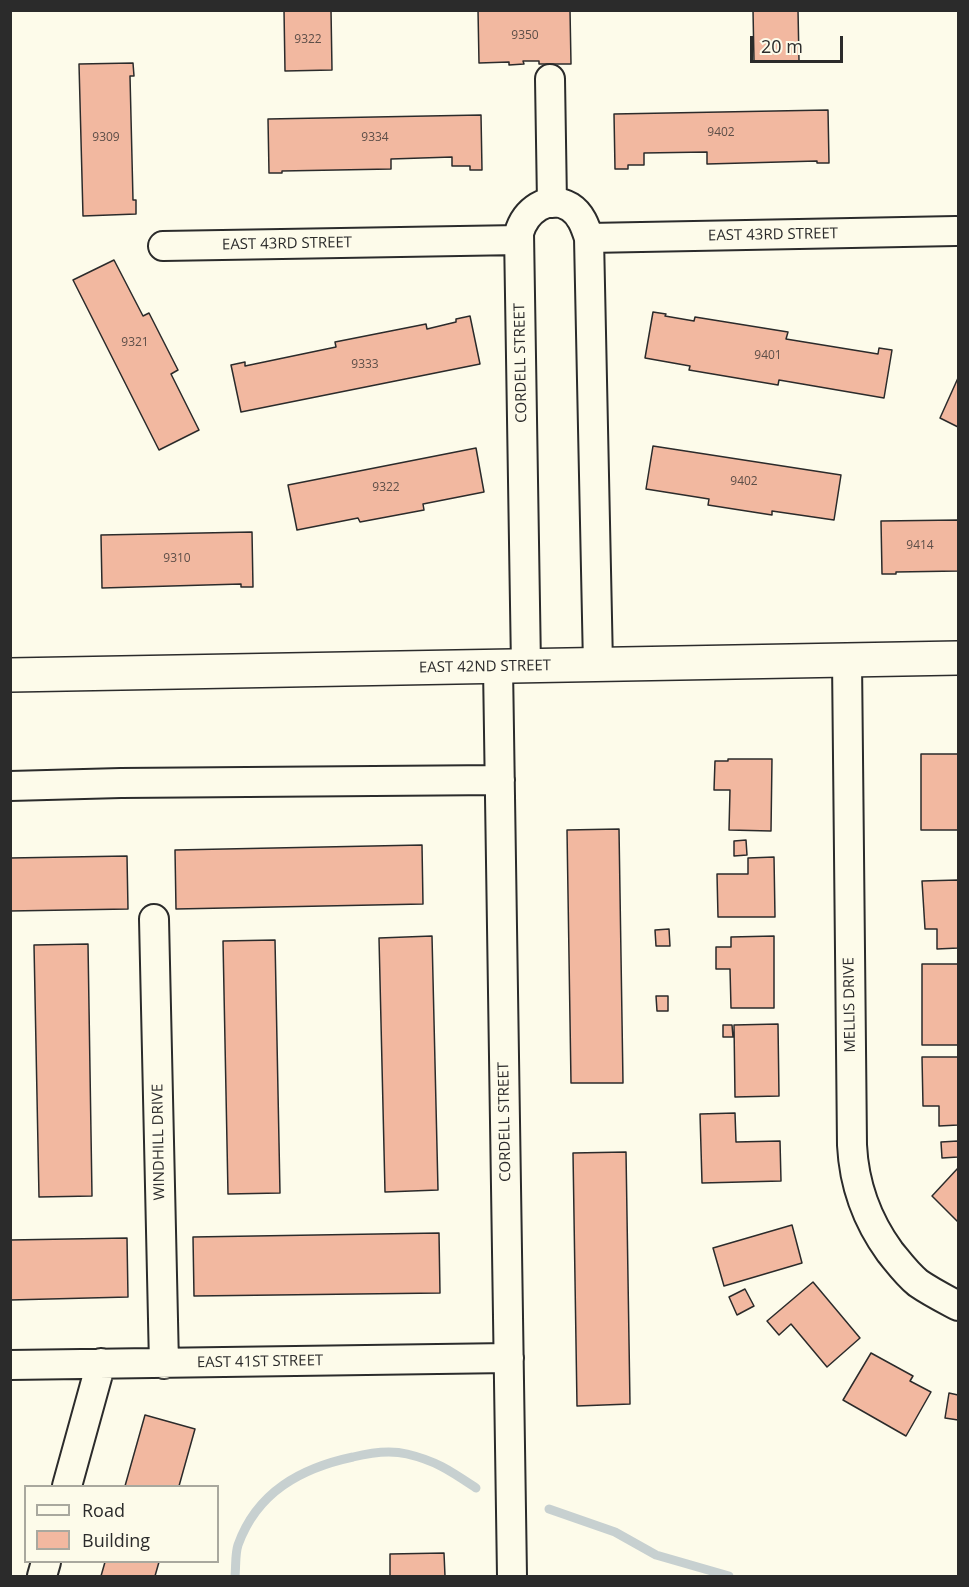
<!DOCTYPE html>
<html>
<head>
<meta charset="utf-8">
<style>
	body { margin:0 }
	#map { position:relative; width:969px; height:1587px; overflow:hidden; background:#fdfbea; font-family:"Open Sans",sans-serif }
	canvas { display:block }
	.frame { position:absolute; inset:0; border:12px solid #2b2b2b; pointer-events:none }
	.legend { position:absolute; left:24px; top:1485px; width:195px; height:78px; box-sizing:border-box; background:#fdfbea; border:2px solid #a9a89e; margin:0; padding:8px 10px; list-style:none; font-size:18px; color:#2b2b2b }
	.legend li { display:flex; align-items:center; gap:12px; height:30px }
	.legend b { width:30px; border:2px solid #a9a89e }
	.scale { position:absolute; left:750px; top:36px; width:93px; height:27px; box-sizing:border-box; border:3px solid #2b2b2b; border-top:0; padding-left:8px; font-size:18px; line-height:21px; white-space:nowrap; color:#2b2b2b; -webkit-text-stroke:4px #fdfbea; paint-order:stroke }
</style>
</head>
<body>
<div id="map">
<canvas width="969" height="1587"></canvas>
<div class="frame"></div>
<ul class="legend">
<li><b style="height:8px;background:#fdfbea"></b>Road</li>
<li><b style="height:16px;background:#f2b8a0"></b>Building</li>
</ul>
<div class="scale">20 m</div>
</div>
<script>
const context = document.querySelector('canvas').getContext('2d');
context.lineJoin = 'round';
function stroke(path, color, width, dash) {
  context.strokeStyle = color;
  context.lineWidth = width;
  context.lineCap = dash ? 'butt' : 'round';
  context.setLineDash(dash || []);
  context.stroke(path);
}
function fillPath(path, color) {
  context.fillStyle = color;
  context.fill(path, 'evenodd');
}
function label(font, color, halo, rows, align = 'center') {
  context.font = font + ' "Open Sans",sans-serif';
  context.lineWidth = 4.5;
  context.setLineDash([]);
  context.textBaseline = 'middle';
  context.strokeStyle = halo;
  context.fillStyle = color;
  for (const [text, x, y, turn = 0] of rows) {
    context.save();
    context.translate(x, y);
    context.rotate((+turn || 0) * Math.PI / 180);
    context.textAlign = isNaN(turn) ? turn : align;
    if (halo) context.strokeText(text, 0, 0);
    context.fillText(text, 0, 0);
    context.restore();
  }
}
const stream = new Path2D(`
	M 549,1509 L 615,1532 L 656,1555 L 729,1576
	M 235,1576 C 236,1567 235,1554 238,1545 C 257,1492 301,1468 353,1457 C 369,1453 391,1450 407,1454 C 437,1461 452,1472 476,1488`);
const building = new Path2D(`
	M 284,10 L 331,10 L 332,70 L 285,71 Z
	M 478,10 L 570,10 L 571,64 L 539,64 L 539,61 L 523,61 L 524,64 L 509,65 L 509,62 L 479,63 Z
	M 753,10 L 798,10 L 799,61 L 754,62 Z
	M 133,63 L 134,76 L 130,76 L 133,200 L 136,200 L 136,214 L 83,216 L 79,64 Z
	M 828,110 L 829,163 L 817,163 L 817,161 L 707,164 L 707,152 L 644,153 L 644,165 L 628,165 L 628,169 L 615,169 L 614,114 Z
	M 481,115 L 482,170 L 470,170 L 470,166 L 452,166 L 452,157 L 391,159 L 391,169 L 282,171 L 282,173 L 269,173 L 268,119 Z
	M 114,260 L 143,316 L 149,313 L 178,370 L 171,374 L 199,430 L 159,450 L 73,280 Z
	M 653,312 L 666,314 L 665,316 L 694,321 L 695,317 L 788,332 L 786,339 L 878,354 L 879,348 L 892,350 L 884,398 L 779,380 L 778,385 L 689,370 L 690,366 L 645,358 Z
	M 470,316 L 480,364 L 241,412 L 231,365 L 245,362 L 245,366 L 336,347 L 335,342 L 426,324 L 427,329 L 456,322 L 456,319 Z
	M 958,378 L 958,427 L 940,418 Z
	M 653,446 L 841,475 L 834,520 L 772,511 L 772,515 L 708,505 L 709,499 L 646,489 Z
	M 476,448 L 484,492 L 423,504 L 424,510 L 360,522 L 358,518 L 297,530 L 288,485 Z
	M 958,520 L 958,571 L 896,572 L 896,574 L 882,574 L 881,521 Z
	M 252,532 L 253,587 L 241,587 L 241,584 L 102,588 L 101,535 Z
	M 921,754 L 958,754 L 958,830 L 921,830 Z
	M 728,759 L 772,759 L 771,831 L 729,830 L 730,790 L 714,790 L 715,761 L 728,761 Z
	M 619,829 L 623,1083 L 571,1083 L 567,830 Z
	M 746,840 L 747,855 L 734,856 L 734,841 Z
	M 422,845 L 423,904 L 176,909 L 175,850 Z
	M 127,856 L 128,909 L 10,911 L 10,858 Z
	M 774,857 L 775,917 L 718,917 L 717,874 L 748,874 L 748,858 Z
	M 958,880 L 958,948 L 937,949 L 937,929 L 925,929 L 922,881 Z
	M 669,929 L 670,946 L 656,946 L 655,930 Z
	M 432,936 L 438,1190 L 385,1192 L 379,938 Z
	M 774,936 L 774,1008 L 731,1008 L 730,969 L 716,969 L 716,947 L 731,947 L 731,937 Z
	M 275,940 L 280,1193 L 228,1194 L 223,941 Z
	M 88,944 L 92,1196 L 39,1197 L 34,945 Z
	M 922,964 L 958,964 L 958,1045 L 922,1045 Z
	M 656,996 L 668,996 L 668,1011 L 657,1011 Z
	M 778,1024 L 779,1096 L 735,1097 L 734,1025 Z
	M 723,1025 L 732,1025 L 733,1037 L 723,1037 Z
	M 922,1057 L 958,1057 L 958,1125 L 939,1126 L 939,1106 L 923,1106 Z
	M 735,1113 L 736,1142 L 780,1141 L 781,1181 L 702,1183 L 700,1114 Z
	M 958,1141 L 958,1157 L 942,1158 L 941,1142 Z
	M 626,1152 L 630,1404 L 577,1406 L 573,1153 Z
	M 958,1168 L 958,1222 L 932,1196 Z
	M 792,1225 L 802,1263 L 724,1286 L 713,1248 Z
	M 439,1233 L 440,1293 L 194,1296 L 193,1237 Z
	M 127,1238 L 128,1297 L 10,1300 L 10,1240 Z
	M 813,1282 L 860,1338 L 827,1367 L 791,1324 L 779,1335 L 767,1321 Z
	M 745,1289 L 754,1306 L 737,1315 L 729,1297 Z
	M 871,1353 L 913,1376 L 910,1381 L 931,1392 L 906,1436 L 843,1400 Z
	M 949,1393 L 958,1395 L 958,1420 L 945,1418 Z
	M 145,1415 L 195,1429 L 179,1486 L 125,1486 Z
	M 444,1553 L 445,1576 L 390,1576 L 390,1554 Z
	M 105,1562 L 159,1562 L 155,1576 L 101,1576 Z`);
const street = new Path2D(`
	M 550,79 L 552,203
	M 589,238 L 956,231
	M 163,246 L 519,240
	M 847,660 L 852,1145 C 854,1185 866,1219 890,1252 C 899,1263 907,1274 918,1283 C 931,1292 945,1299 958,1306
	M 526,666 L 519,233 C 525,212 547,193 570,207 C 581,214 585,226 589,238 L 598,665
	M 498,667 L 512,1576
	M 10,786 L 121,783 L 500,780
	M 154,919 L 164,1364
	M 10,1365 L 509,1358
	M 67,1486 L 101,1363
	M 42,1576 L 46,1562`);
const secondary = new Path2D(`
	M 10,675 L 958,658`);
const numberNames = [
	["9350",525,36],
	["9322",308,40],
	["9402",721,133],
	["9309",106,138],
	["9334",375,138],
	["9321",135,343],
	["9401",768,356],
	["9333",365,365],
	["9402",744,482],
	["9322",386,488],
	["9414",920,546],
	["9310",177,559]
];
const streetNames = [
	["EAST 43RD STREET",773,235,-1],
	["EAST 43RD STREET",287,244,-1],
	["CORDELL STREET",521,363,-91],
	["EAST 42ND STREET",485,667,-1],
	["MELLIS DRIVE",850,1005,-91],
	["CORDELL STREET",505,1122,-91],
	["WINDHILL DRIVE",159,1142,-91],
	["EAST 41ST STREET",260,1362,-1]
];
stroke(stream, '#c7d0d0', 9);
fillPath(building, '#f2b8a0');
stroke(building, '#2b2b2b', 1.5);
stroke(street, '#2b2b2b', 32);
stroke(secondary, '#2b2b2b', 36);
stroke(street, '#fdfbea', 28);
stroke(secondary, '#fdfbea', 33);
label('12px', '#5d4e48', null, numberNames);
label('15px', '#2b2b2b', '#fdfbea', streetNames);
</script>
</body>
</html>
